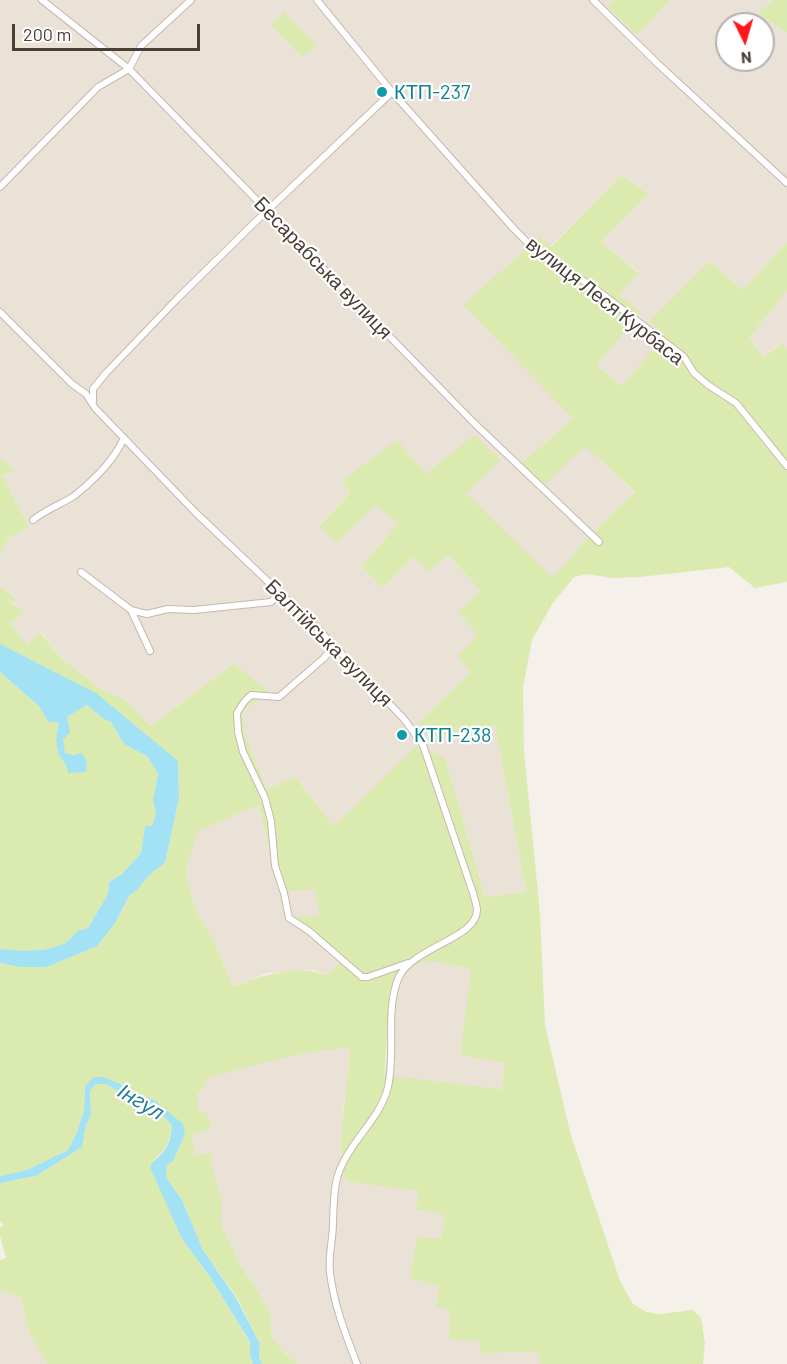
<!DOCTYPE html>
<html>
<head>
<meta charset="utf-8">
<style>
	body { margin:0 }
	#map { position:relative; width:787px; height:1364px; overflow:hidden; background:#f5f0e9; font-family:Barlow,sans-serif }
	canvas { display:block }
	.north { position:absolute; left:715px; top:12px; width:60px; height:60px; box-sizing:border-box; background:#fff; border:2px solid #b7b2af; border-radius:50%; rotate:175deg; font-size:16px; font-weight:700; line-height:24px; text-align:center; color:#4a3f37 }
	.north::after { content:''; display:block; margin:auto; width:21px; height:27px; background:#ff171b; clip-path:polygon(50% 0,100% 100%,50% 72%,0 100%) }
	.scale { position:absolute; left:12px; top:24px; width:188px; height:27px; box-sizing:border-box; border:3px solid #4a3f37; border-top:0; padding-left:8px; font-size:18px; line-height:21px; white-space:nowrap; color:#4a3f37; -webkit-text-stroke:4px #fff; paint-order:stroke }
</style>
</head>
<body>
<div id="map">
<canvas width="787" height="1364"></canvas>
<div class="north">N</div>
<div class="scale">200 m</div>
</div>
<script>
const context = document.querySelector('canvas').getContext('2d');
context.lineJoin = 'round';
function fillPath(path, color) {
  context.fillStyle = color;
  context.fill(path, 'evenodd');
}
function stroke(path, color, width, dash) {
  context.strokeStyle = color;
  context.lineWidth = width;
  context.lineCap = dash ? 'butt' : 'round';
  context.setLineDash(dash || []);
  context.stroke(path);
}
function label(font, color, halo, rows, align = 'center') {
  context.font = font + ' Barlow,sans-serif';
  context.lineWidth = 4.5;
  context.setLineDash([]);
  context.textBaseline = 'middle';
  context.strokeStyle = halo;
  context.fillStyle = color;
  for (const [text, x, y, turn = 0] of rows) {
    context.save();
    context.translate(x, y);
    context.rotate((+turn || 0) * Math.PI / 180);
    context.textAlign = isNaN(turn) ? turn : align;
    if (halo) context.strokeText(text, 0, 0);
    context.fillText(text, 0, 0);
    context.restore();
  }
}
const residential = new Path2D(`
	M 0,0 L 613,0 L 607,7 L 637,35 L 670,0 L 773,0 L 759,13 L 787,33 L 787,243 L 743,290 L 709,261 L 649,321 L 666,336 L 621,386 L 597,365 L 639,312 L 619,294 L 639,272 L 601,242 L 649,194 L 621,175 L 550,247 L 540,237 L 573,418 L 522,463 L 545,483 L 585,445 L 635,493 L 585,541 L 553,579 L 466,493 L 426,474 L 397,441 L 342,481 L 350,493 L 319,525 L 336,543 L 376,504 L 398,524 L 361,566 L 383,588 L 414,556 L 448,555 L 481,591 L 478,635 L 472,672 L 439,737 L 495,725 L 526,892 L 485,897 L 445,757 L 416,747 L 335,827 L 295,777 L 267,789 L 245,735 L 243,710 L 271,694 L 234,663 L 151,726 L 124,699 L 103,690 L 63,660 L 41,632 L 27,645 L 10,623 L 24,613 L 11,601 L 15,596 L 0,586 L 0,553 L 9,538 L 29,527 L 2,475 L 14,471 L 0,457 ZM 727,24 L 763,24 L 763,60 L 727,60 Z
	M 787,291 L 787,349 L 780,343 L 764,358 L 749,338 Z
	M 259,805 L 273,868 L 314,889 L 321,915 L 286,918 L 340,962 L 327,975 L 314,970 L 267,973 L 233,987 L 212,937 L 194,906 L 186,869 L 197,831 Z
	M 432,961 L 472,969 L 460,1055 L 504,1063 L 502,1089 L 384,1076 L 388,1050 L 389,1002 L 395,981 L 402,966 Z
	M 351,1048 L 343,1110 L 341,1158 L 346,1179 L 419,1191 L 445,1215 L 441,1239 L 411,1279 L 439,1286 L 450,1309 L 479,1341 L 481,1352 L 540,1352 L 540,1364 L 298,1364 L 287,1355 L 272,1338 L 270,1313 L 253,1283 L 240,1265 L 221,1223 L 221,1197 L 213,1171 L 212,1153 L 195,1156 L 192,1135 L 212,1127 L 198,1110 L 197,1092 L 203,1089 L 206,1078 L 280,1057 L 329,1049 Z
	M 0,1290 L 21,1298 L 28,1330 L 47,1364 L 0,1364 Z`);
const green = new Path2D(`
	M 613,0 L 670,0 L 637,35 L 607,7 Z
	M 773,0 L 787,0 L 787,33 L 758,13 Z
	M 284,12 L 317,45 L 302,57 L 271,25 Z
	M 621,175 L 649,194 L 601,242 L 639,273 L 619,294 L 640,312 L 597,365 L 621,386 L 665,336 L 649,321 L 709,261 L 743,290 L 787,243 L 787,291 L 749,338 L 764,358 L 781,343 L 787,349 L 787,582 L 755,588 L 729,567 L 641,577 L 612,578 L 587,574 L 574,577 L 552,604 L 532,640 L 523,687 L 524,751 L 540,914 L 545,1025 L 570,1132 L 619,1278 L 632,1303 L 646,1312 L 661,1314 L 692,1310 L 701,1317 L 705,1343 L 703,1364 L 540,1364 L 539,1352 L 480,1353 L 479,1341 L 449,1340 L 450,1309 L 436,1307 L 439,1286 L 410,1279 L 417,1237 L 441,1239 L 445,1215 L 416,1209 L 419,1191 L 349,1182 C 331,1164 350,1074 350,1048 C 298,1051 256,1066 207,1078 L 203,1089 L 197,1092 L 198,1110 L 206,1113 L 212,1127 L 192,1135 L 195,1155 L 212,1153 L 213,1171 L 221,1197 L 221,1223 L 240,1265 L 253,1283 L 270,1313 L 272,1338 L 287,1355 L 298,1364 L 262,1364 L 259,1357 L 260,1344 L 237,1298 L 203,1250 L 182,1200 L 166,1177 L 167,1165 L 185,1134 L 154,1100 L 137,1096 L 119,1083 L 103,1077 L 85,1087 L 84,1110 L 77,1132 L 68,1150 L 27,1170 L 0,1176 L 0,963 L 19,967 L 47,967 L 97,946 L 114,925 L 129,896 L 138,889 L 149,875 L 165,863 L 179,798 L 178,761 L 0,644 L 0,586 L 15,597 L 11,602 L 24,613 L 10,623 L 27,645 L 40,632 L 63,660 L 103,690 L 124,699 L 151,726 L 234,663 L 271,694 L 243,710 L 245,735 L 267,789 L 295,777 L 334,826 L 416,746 L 445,757 L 485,897 L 526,892 L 495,725 L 439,737 L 419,723 L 471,672 L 457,656 L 478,635 L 458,612 L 481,591 L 448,555 L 428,571 L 413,557 L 383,588 L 361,566 L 398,524 L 376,505 L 336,543 L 319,526 L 350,493 L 342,481 L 397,440 L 426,474 L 474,435 L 501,460 L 466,493 L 553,578 L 585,541 L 635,492 L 585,446 L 545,484 L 522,463 L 573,418 L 463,305 L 540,237 L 551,247 ZM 259,805 L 273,868 L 282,892 L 314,889 L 320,915 L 285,918 L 340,962 L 327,975 C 296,964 262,975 233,987 L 212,937 L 194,906 L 186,869 L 198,831 ZM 432,961 L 471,969 L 460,1055 L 504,1063 L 502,1089 L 384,1075 C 389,1038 385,1000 402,966 Z
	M 0,457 L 15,471 L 2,475 L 29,527 L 9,538 L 0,553 Z
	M 0,672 L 39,706 L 48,722 L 59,722 L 57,729 L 58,751 L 67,764 L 74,755 L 64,753 L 63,739 L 67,717 L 87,705 L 104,719 L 111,722 L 124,744 L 148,757 L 158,774 L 153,800 L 156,813 L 152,826 L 145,826 L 141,853 L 122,874 L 109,882 L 108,894 L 88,928 L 77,931 C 62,955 25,951 0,949 Z
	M 96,1084 L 106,1084 L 136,1102 L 153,1106 L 172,1124 C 170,1140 167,1151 153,1160 L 182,1239 L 210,1277 L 250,1343 L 250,1356 L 253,1364 L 47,1364 L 28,1330 L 21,1298 L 0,1290 L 0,1260 L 6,1258 L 0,1236 L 0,1227 L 4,1225 L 0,1221 L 0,1183 L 36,1176 L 82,1147 L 86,1126 L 91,1114 L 90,1091 Z`);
const water = new Path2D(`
	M 0,644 L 96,693 L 178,761 L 179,798 L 165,863 L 149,875 L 138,889 L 129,896 L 114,925 L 97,946 L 47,967 L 19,967 L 0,963 L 0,949 C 25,951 62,955 77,931 L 88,928 L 108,894 L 109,882 L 122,874 L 141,853 L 145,826 L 152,826 L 156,813 L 153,800 L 158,774 L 148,757 L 124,744 L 111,722 L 104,719 L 87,705 L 67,717 L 70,733 L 63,739 L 65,753 L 74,755 L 82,753 L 87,762 L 86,772 L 68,773 C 67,761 60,760 58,751 C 55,744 57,729 59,722 L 48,722 L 39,706 L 0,672 Z
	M 95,1077 L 103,1077 L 119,1083 L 137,1096 L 154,1100 L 183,1124 L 185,1134 L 173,1161 L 167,1165 L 166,1177 L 182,1200 L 203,1250 L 236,1298 L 260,1344 L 259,1357 L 262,1364 L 253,1364 L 250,1356 L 250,1342 L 210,1277 L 182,1239 L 150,1167 C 153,1160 159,1158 163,1152 C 170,1144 171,1135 172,1125 L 153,1106 L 136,1102 L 106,1084 L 96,1084 L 90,1091 L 91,1114 L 86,1126 L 82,1147 L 36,1176 L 0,1183 L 0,1176 L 27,1170 L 68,1150 L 77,1132 L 84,1110 L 85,1087 L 89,1081 Z`);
const minor = new Path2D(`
	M 42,0 L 129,69 L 473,422 L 599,542
	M 317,0 L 392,92 L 514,229 L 534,249 L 593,287 L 684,357 L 694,373 L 708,385 L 736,403 L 787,466
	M 593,0 L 658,64 L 787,183
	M 0,187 L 98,87 L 129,69 L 141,46 L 191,0
	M 0,312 L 72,384 L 86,394 L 95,408 L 195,512 L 321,632 L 404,719 L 423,745 L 473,893 C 474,898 477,905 477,910 C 477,939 411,947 398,979 C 385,1013 396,1051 388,1087 C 381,1116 357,1135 344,1161 C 333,1180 334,1201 333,1223 C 333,1239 328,1256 330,1272 C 333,1302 346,1336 357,1364
	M 93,401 L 93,389 L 106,373 L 177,299 L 249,228 L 392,92
	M 33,520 C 45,510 60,505 74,496 C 93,481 114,460 124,438
	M 81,572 L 131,610 L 150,651
	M 131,610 L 147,614 L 168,609 L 194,610 L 271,602 L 279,592
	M 334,646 L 324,658 L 279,697 L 251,695 L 244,702 L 237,713 L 238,732 L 243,752 L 265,798 L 271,821 L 275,866 L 284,893 L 289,918 L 309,931 L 362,977 L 368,977 L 408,963`);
const markers = [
	[382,92,6,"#0f9aa8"],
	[402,735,6,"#0f9aa8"]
];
const cultureNames = [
	["КТП-237",394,92],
	["КТП-238",414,735]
];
const streetNames = [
	["Бесарабська вулиця",323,268,46],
	["вулиця Леся Курбаса",605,301,38],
	["Балтійська вулиця",329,643,45]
];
const waterNames = [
	["Інгул",141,1102,31]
];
fillPath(residential, '#eae1d7');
fillPath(green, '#dbebb0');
fillPath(water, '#a3e1f4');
stroke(minor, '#c5b9ae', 8);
stroke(minor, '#fff', 6);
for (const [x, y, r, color] of markers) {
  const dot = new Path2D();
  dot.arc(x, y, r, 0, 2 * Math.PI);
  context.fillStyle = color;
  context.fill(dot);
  stroke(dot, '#fff', 2);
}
label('20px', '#0d838f', '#fff', cultureNames, 'left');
label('20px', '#4a3f37', '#fff', streetNames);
label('italic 21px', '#247c9a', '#fff', waterNames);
</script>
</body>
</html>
